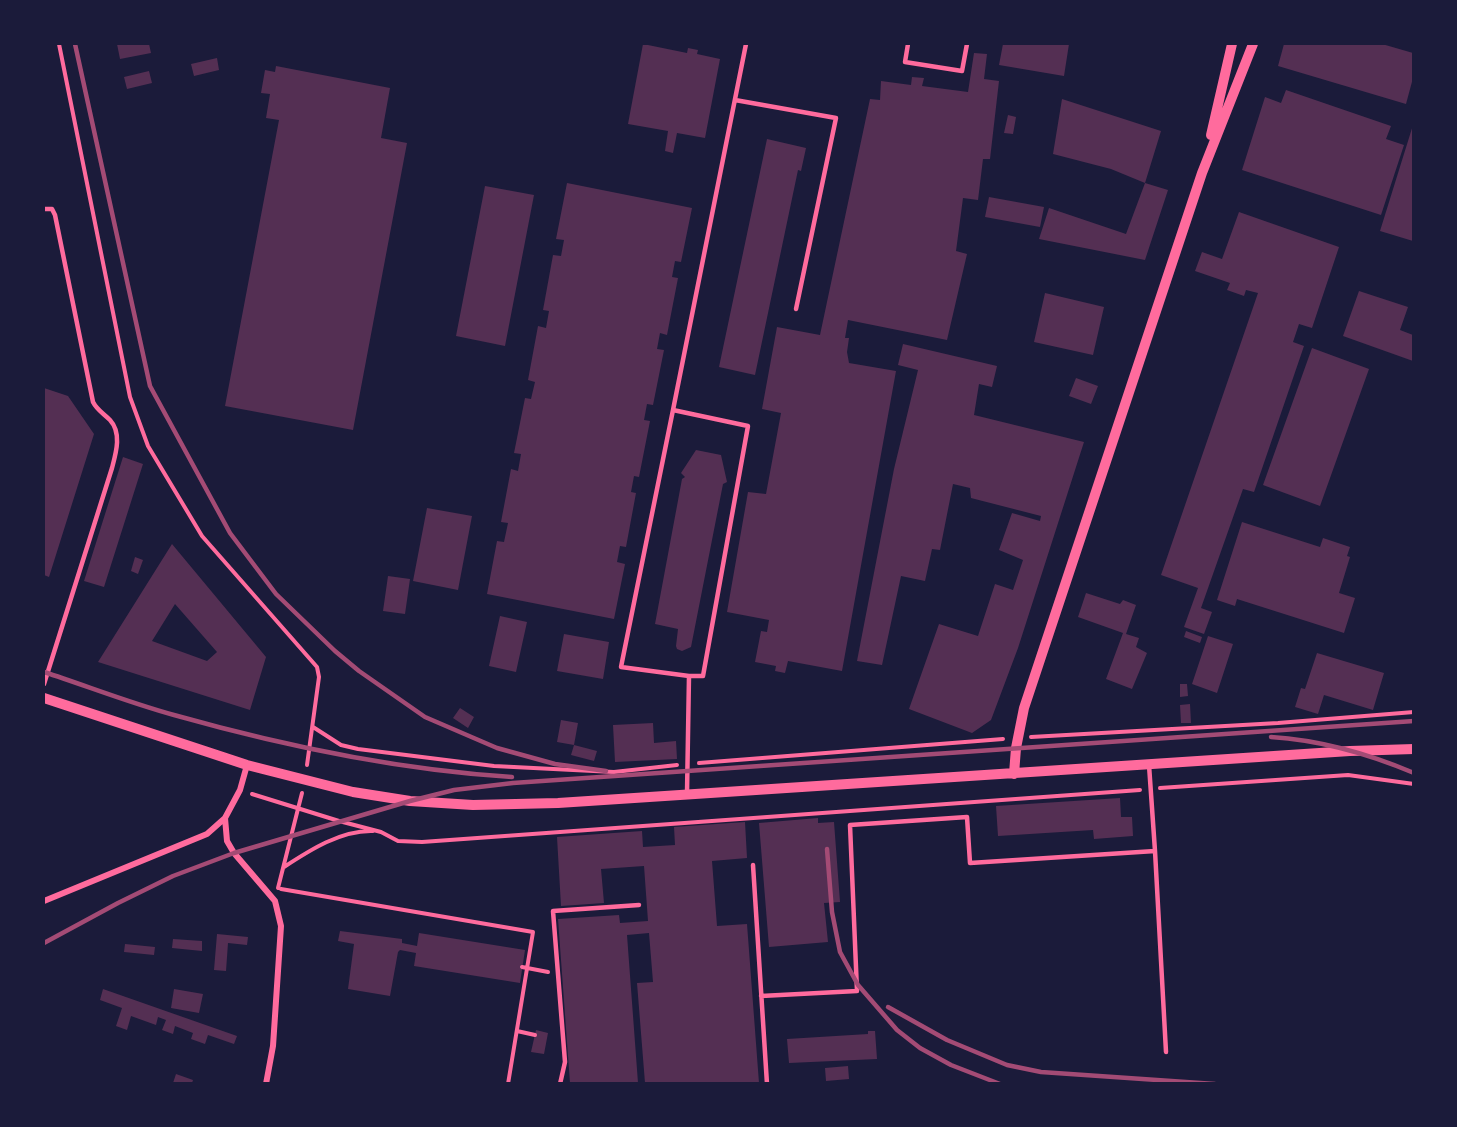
<!DOCTYPE html>
<html>
<head>
<meta charset="utf-8">
<style>
	body { margin:0 }
	#map { position:relative; width:1457px; height:1127px; overflow:hidden; background:#1b1b3a; font-family:"Fira Sans",sans-serif }
	canvas { display:block }
	.frame { position:absolute; inset:0; border:45px solid #1b1b3a; pointer-events:none }
</style>
</head>
<body>
<div id="map">
<canvas width="1457" height="1127"></canvas>
<div class="frame"></div>
</div>
<script>
const context = document.querySelector('canvas').getContext('2d');
context.lineJoin = 'round';
function fillPath(path, color) {
  context.fillStyle = color;
  context.fill(path, 'evenodd');
}
function stroke(path, color, width, dash) {
  context.strokeStyle = color;
  context.lineWidth = width;
  context.lineCap = dash ? 'butt' : 'round';
  context.setLineDash(dash || []);
  context.stroke(path);
}
const building = new Path2D(`
	M 117,44 L 149,44 L 151,53 L 120,59 Z
	M 643,44 L 687,53 L 688,48 L 698,50 L 697,54 L 720,59 L 705,138 L 677,133 L 673,153 L 665,151 L 668,131 L 628,124 Z
	M 1003,44 L 1069,44 L 1064,76 L 999,65 Z
	M 1284,44 L 1382,44 L 1413,53 L 1413,78 L 1406,104 L 1278,66 Z
	M 974,53 L 987,54 L 984,79 L 999,81 L 990,159 L 983,159 L 978,200 L 963,198 L 956,251 L 967,254 L 947,340 L 848,320 L 845,338 L 849,338 L 847,352 L 849,363 L 896,371 L 842,671 L 788,661 L 785,673 L 775,671 L 776,666 L 755,662 L 761,631 L 767,632 L 769,620 L 727,612 L 748,492 L 766,494 L 781,413 L 762,409 L 777,327 L 820,335 L 870,99 L 880,100 L 881,81 L 911,85 L 912,77 L 924,78 L 922,86 L 968,92 Z
	M 217,58 L 219,70 L 194,76 L 191,64 Z
	M 276,66 L 390,88 L 381,138 L 407,143 L 353,430 L 225,406 L 279,120 L 266,118 L 270,94 L 261,93 L 265,70 L 275,72 Z
	M 149,71 L 152,83 L 127,89 L 124,77 Z
	M 1286,90 L 1391,126 L 1386,139 L 1404,145 L 1381,215 L 1242,170 L 1265,97 L 1281,103 Z
	M 1062,99 L 1161,131 L 1145,183 L 1111,169 L 1053,154 Z
	M 1008,115 L 1016,117 L 1013,134 L 1004,133 Z
	M 1413,125 L 1413,241 L 1380,231 Z
	M 767,139 L 806,148 L 801,171 L 798,170 L 755,375 L 719,367 Z
	M 567,183 L 692,208 L 681,262 L 675,261 L 672,277 L 678,278 L 667,335 L 660,333 L 657,349 L 664,350 L 653,405 L 647,404 L 644,420 L 650,421 L 639,477 L 634,476 L 631,492 L 636,493 L 626,547 L 620,546 L 617,562 L 625,564 L 614,619 L 487,594 L 497,541 L 504,542 L 508,523 L 501,522 L 511,469 L 518,471 L 521,454 L 514,453 L 525,398 L 531,399 L 535,382 L 528,380 L 538,326 L 546,328 L 549,311 L 543,310 L 553,255 L 561,256 L 564,240 L 556,239 Z
	M 1145,183 L 1168,190 L 1145,260 L 1039,239 L 1049,208 L 1126,234 Z
	M 485,186 L 534,195 L 505,346 L 456,336 Z
	M 989,197 L 1044,207 L 1040,227 L 985,217 Z
	M 1239,212 L 1339,247 L 1312,328 L 1299,324 L 1293,342 L 1304,346 L 1254,492 L 1243,489 L 1201,608 L 1212,612 L 1204,634 L 1184,627 L 1198,588 L 1161,575 L 1258,293 L 1246,290 L 1244,296 L 1227,290 L 1230,283 L 1195,271 L 1202,252 L 1222,259 Z
	M 1359,291 L 1408,307 L 1400,330 L 1413,335 L 1413,361 L 1343,336 Z
	M 1045,293 L 1104,307 L 1093,355 L 1034,342 Z
	M 903,344 L 997,366 L 992,387 L 979,384 L 974,415 L 1084,442 L 1018,648 L 991,720 L 972,733 L 909,709 L 939,624 L 978,636 L 995,584 L 1013,590 L 1023,560 L 999,550 L 1012,513 L 1040,521 L 1041,516 L 971,498 L 970,488 L 953,484 L 940,550 L 932,549 L 925,581 L 901,576 L 882,665 L 857,661 L 894,469 L 918,370 L 898,365 Z
	M 1312,348 L 1369,369 L 1320,506 L 1263,485 Z
	M 1076,378 L 1098,386 L 1091,404 L 1069,396 Z
	M 44,388 L 68,396 L 94,434 L 49,577 L 44,575 Z
	M 696,450 L 721,455 L 727,482 L 723,484 L 691,647 L 682,651 L 677,649 L 676,646 L 678,629 L 655,624 L 682,479 L 685,477 L 681,473 Z
	M 123,457 L 143,464 L 104,587 L 84,581 Z
	M 427,508 L 472,516 L 458,590 L 413,581 Z
	M 1242,522 L 1320,547 L 1323,538 L 1350,547 L 1347,556 L 1350,557 L 1339,593 L 1355,598 L 1344,633 L 1237,599 L 1235,606 L 1217,600 Z
	M 172,544 L 266,657 L 250,710 L 98,662 ZM 175,604 L 217,652 L 207,661 L 152,641 Z
	M 135,557 L 143,560 L 138,574 L 131,571 Z
	M 388,576 L 410,579 L 405,614 L 383,611 Z
	M 1086,593 L 1120,604 L 1123,600 L 1136,605 L 1126,634 L 1139,638 L 1136,647 L 1147,653 L 1132,689 L 1106,679 L 1123,633 L 1078,617 Z
	M 500,616 L 527,622 L 516,672 L 489,666 Z
	M 1186,631 L 1202,637 L 1200,643 L 1184,637 Z
	M 564,634 L 609,642 L 603,679 L 557,671 Z
	M 1208,636 L 1233,644 L 1217,693 L 1192,684 Z
	M 1317,653 L 1384,673 L 1373,710 L 1324,695 L 1318,714 L 1295,707 L 1301,688 L 1305,689 Z
	M 1180,684 L 1187,684 L 1188,696 L 1180,697 Z
	M 1190,704 L 1191,723 L 1181,723 L 1180,705 Z
	M 460,708 L 474,717 L 468,728 L 453,718 Z
	M 561,720 L 578,723 L 574,745 L 557,742 Z
	M 653,723 L 654,743 L 676,741 L 677,759 L 615,762 L 613,725 Z
	M 574,745 L 597,751 L 594,761 L 571,755 Z
	M 1120,798 L 1121,817 L 1132,817 L 1133,836 L 1094,839 L 1093,830 L 998,836 L 996,806 Z
	M 818,818 L 818,823 L 834,822 L 840,902 L 824,903 L 828,942 L 769,947 L 759,823 Z
	M 745,822 L 747,858 L 712,861 L 717,926 L 747,924 L 759,1083 L 645,1083 L 637,983 L 653,982 L 649,933 L 627,935 L 638,1083 L 570,1083 L 558,919 L 619,915 L 620,923 L 648,921 L 644,866 L 601,869 L 604,903 L 561,906 L 557,837 L 642,831 L 643,847 L 675,845 L 674,827 Z
	M 340,931 L 402,939 L 402,943 L 417,946 L 419,933 L 525,950 L 520,983 L 414,966 L 416,953 L 400,950 L 398,952 L 390,996 L 348,989 L 354,944 L 338,941 Z
	M 217,934 L 248,937 L 247,945 L 228,943 L 226,971 L 214,970 Z
	M 173,939 L 202,941 L 202,951 L 172,948 Z
	M 125,944 L 155,947 L 154,955 L 124,952 Z
	M 103,989 L 237,1036 L 234,1044 L 208,1035 L 205,1044 L 191,1039 L 193,1033 L 175,1026 L 173,1034 L 162,1030 L 166,1020 L 158,1017 L 156,1025 L 131,1016 L 127,1030 L 116,1026 L 122,1008 L 100,1000 Z
	M 174,989 L 203,994 L 199,1013 L 171,1008 Z
	M 536,1030 L 548,1033 L 544,1054 L 531,1052 Z
	M 868,1031 L 875,1031 L 877,1059 L 789,1063 L 787,1039 L 868,1034 Z
	M 848,1066 L 849,1079 L 826,1081 L 825,1068 Z
	M 176,1074 L 193,1080 L 192,1083 L 173,1083 Z`);
const path = new Path2D(`
	M 59,44 L 130,397 L 148,446 L 202,536 L 317,667 L 319,677 L 307,765
	M 313,727 L 341,745 L 358,749 L 494,766 L 573,770 L 614,772 L 677,765
	M 1031,737 L 1278,723 L 1414,712
	M 699,763 L 1003,739
	M 1160,788 L 1348,775 L 1414,784
	M 252,794 L 339,821 L 381,832 L 398,841 L 422,842 L 1140,790
	M 284,867 C 310,850 341,830 373,831
	M 278,888 L 302,793
	M 281,889 L 533,932 L 508,1084
	M 522,967 L 548,972
	M 517,1031 L 535,1035`);
const service = new Path2D(`
	M 908,44 L 905,62 L 962,71 L 967,44
	M 735,100 L 836,118 L 796,309
	M 44,209 L 52,209 L 55,215 L 93,402 C 97,410 103,413 110,420 C 122,433 116,453 112,468 L 44,684
	M 673,410 L 621,667 L 689,676
	M 687,793 L 689,676 L 703,676 L 748,426 L 673,410 L 746,44
	M 1155,851 L 1166,1052
	M 753,865 L 767,1084
	M 761,996 L 857,991 L 850,825 L 967,817 L 970,863 L 1155,851 L 1149,765
	M 560,1084 L 565,1062 L 553,911 L 639,905`);
const minor = new Path2D(`
	M 225,818 L 227,841 L 234,853 L 275,901 L 281,926 L 273,1046 L 266,1084
	M 44,901 L 207,834 L 225,818 L 240,790 L 247,765`);
const tertiary = new Path2D(`
	M 1211,135 L 1232,44
	M 44,698 L 247,765 L 353,792 L 410,801 L 473,805 L 558,803 L 1350,751 L 1414,749
	M 1014,774 L 1016,748 L 1024,708 L 1202,173 L 1253,44`);
const rail = new Path2D(`
	M 75,44 L 150,386 L 230,533 L 276,594 L 335,651 L 359,671 L 425,717 L 497,748 L 555,764 L 606,771
	M 44,672 C 87,686 130,703 174,715 C 284,746 398,770 512,777
	M 1271,737 C 1319,740 1369,754 1414,773
	M 827,849 L 832,912 L 840,952 L 858,985 L 897,1030 L 920,1048 L 951,1065 L 1000,1084
	M 44,943 L 118,903 L 173,876 L 234,853 L 410,801 L 454,790 L 513,783 L 1414,721
	M 888,1007 L 947,1040 L 1007,1065 L 1041,1072 L 1215,1084`);
fillPath(building, '#542f53');
stroke(path, '#ff6b9d', 4);
stroke(service, '#ff6b9d', 4.5);
stroke(minor, '#ff6b9d', 6);
stroke(tertiary, '#ff6b9d', 10);
stroke(rail, '#a44b75', 4.5);
</script>
</body>
</html>
